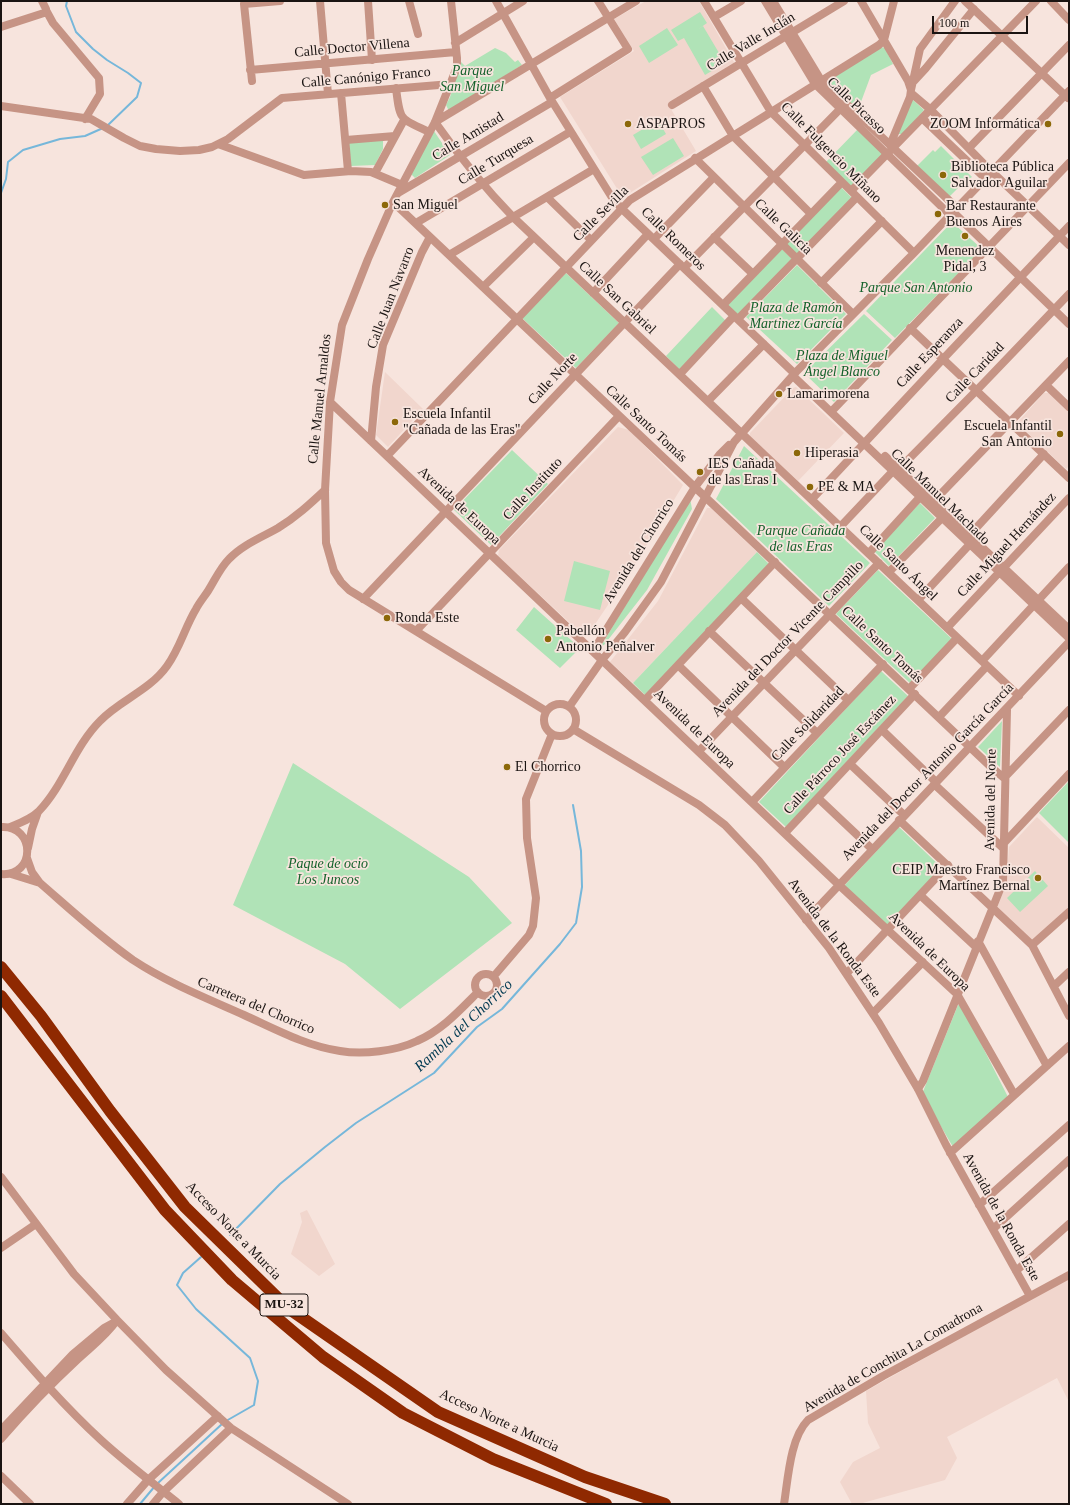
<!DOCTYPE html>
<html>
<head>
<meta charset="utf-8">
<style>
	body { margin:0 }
	#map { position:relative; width:1070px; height:1505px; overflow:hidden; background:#f7e4dd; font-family:Georgia,serif }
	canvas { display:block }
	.frame { position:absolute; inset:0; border:2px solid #1a1412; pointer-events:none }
	.scale { position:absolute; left:932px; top:16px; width:96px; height:18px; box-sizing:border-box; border:2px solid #1a1412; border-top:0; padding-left:5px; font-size:12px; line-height:14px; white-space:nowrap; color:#1a1412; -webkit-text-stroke:3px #f7e4dd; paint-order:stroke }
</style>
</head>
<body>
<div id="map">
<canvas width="1070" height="1505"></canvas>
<div class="frame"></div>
<div class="scale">100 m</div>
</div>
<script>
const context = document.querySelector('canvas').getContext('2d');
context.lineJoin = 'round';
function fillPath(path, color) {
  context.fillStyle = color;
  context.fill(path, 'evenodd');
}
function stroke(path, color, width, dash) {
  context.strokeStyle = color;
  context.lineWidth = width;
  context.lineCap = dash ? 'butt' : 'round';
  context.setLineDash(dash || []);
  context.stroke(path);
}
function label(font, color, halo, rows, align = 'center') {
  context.font = font + ' Georgia,serif';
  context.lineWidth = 3.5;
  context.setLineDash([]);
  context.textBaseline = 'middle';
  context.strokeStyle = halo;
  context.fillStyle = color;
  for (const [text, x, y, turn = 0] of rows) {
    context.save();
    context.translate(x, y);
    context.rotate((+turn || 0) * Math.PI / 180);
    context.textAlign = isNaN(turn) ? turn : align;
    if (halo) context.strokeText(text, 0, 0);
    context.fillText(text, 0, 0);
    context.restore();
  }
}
const built = new Path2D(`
	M 646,1 L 699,1 L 735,64 L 668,104 L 696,151 L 625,196 L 621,195 L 560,97 L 634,51 L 614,19 Z
	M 385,372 L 423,409 L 388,447 L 376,435 Z
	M 796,387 L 844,433 L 798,481 L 750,436 L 750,433 L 793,388 Z
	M 1044,393 L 1049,393 L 1069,411 L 1069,466 L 1066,469 L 1017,423 Z
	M 618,427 L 629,430 L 683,485 L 631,571 L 587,636 L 584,636 L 498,556 L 499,550 Z
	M 707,508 L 711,508 L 757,552 L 633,683 L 610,662 L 658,601 Z
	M 1037,817 L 1069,848 L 1069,907 L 1031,941 L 997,908 L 1006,885 L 1009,847 Z
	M 307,1210 L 335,1264 L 319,1276 L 291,1254 L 302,1222 L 300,1213 Z
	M 1069,1277 L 1069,1402 L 1057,1378 L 947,1437 L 957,1458 L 945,1480 L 859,1504 L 852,1504 L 840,1482 L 853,1462 L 880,1448 L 868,1423 L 866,1391 Z`);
const green = new Path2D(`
	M 700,12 L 707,23 L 697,30 L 703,26 L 725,63 L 705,75 L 684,38 L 678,41 L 671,30 Z
	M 667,28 L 678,45 L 649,63 L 639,46 Z
	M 881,47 L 885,48 L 893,64 L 871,75 L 858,110 L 829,84 L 829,79 Z
	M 495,48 L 506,53 L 515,62 L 518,60 L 522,65 L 449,111 L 446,105 L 450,97 L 461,62 L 465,66 Z
	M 912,99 L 924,110 L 903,134 L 899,134 L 899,130 Z
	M 658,120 L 666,134 L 641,149 L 633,135 Z
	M 858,129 L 883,154 L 851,186 L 826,162 Z
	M 434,131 L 450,155 L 415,178 L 411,174 Z
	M 673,138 L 684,156 L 653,175 L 641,157 Z
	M 383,140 L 383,149 L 375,165 L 351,166 L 349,143 Z
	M 941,146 L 972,177 L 964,182 L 949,197 L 916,167 L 933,150 L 935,152 Z
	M 841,187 L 853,199 L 797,256 L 785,244 Z
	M 952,222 L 982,249 L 895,338 L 866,311 Z
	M 782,249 L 793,260 L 738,316 L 726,304 Z
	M 797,265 L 846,314 L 797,364 L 746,317 Z
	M 566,273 L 619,323 L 576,368 L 522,318 Z
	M 712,307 L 726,321 L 680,370 L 666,356 Z
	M 864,314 L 892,340 L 834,402 L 804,373 Z
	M 744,446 L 870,563 L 829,606 L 716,499 Z
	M 512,450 L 548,484 L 491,545 L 454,510 Z
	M 690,498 L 692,509 L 647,590 L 604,645 L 601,646 Z
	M 920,503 L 935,518 L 889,566 L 874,551 Z
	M 757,552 L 769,564 L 645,695 L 633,683 Z
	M 574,561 L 610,571 L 600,610 L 564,601 Z
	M 878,570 L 952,639 L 910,683 L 836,614 Z
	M 534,607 L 580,648 L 560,668 L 516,630 Z
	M 881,671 L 908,696 L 786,827 L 759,802 Z
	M 1002,721 L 1000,767 L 978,747 Z
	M 293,763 L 469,877 L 512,923 L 400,1009 L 345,964 L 233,905 Z
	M 1069,781 L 1069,843 L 1039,813 Z
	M 899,827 L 942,868 L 886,926 L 844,886 Z
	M 1035,871 L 1048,886 L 1020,912 L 1007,898 Z
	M 958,1005 L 962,1006 L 1008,1097 L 953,1147 L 922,1094 Z`);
const stream = new Path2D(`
	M 67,1 L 66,6 L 76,32 L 93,49 L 107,60 L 128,73 L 141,83 L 137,97 L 107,126
	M 1,193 L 6,179 L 8,162 L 23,150 L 60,139 L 85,136 L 103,128
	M 230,1235 L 280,1184 L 325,1147 L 356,1123 L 434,1073 L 477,1027 L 502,1009 L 560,944 L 576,923 L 582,887 L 581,851 L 573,805
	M 201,1257 L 183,1273 L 177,1285 L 196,1309 L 250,1358 L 258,1381 L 254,1405 L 226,1421
	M 158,1483 L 222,1424
	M 140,1504 L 155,1486`);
const street = new Path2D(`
	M 42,1 L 46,9
	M 320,1 L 328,94
	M 368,1 L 372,60
	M 409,1 L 418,34
	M 451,1 L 457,58 L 457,67 L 435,122 L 393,202 L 368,259 L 342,325 L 330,402 L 325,490 L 326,543 L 334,571 L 341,582 L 349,590 L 546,711
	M 496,1 L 550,98 L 611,196 L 621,208 L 794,373
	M 636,1 L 435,122 C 459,156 484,187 513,217 L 1019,696
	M 704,1 L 771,112 L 914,253
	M 765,1 L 815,84 L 949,214
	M 773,1 L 821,80 L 956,207
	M 861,1 L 908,81 L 911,90 L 910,97 L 890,145
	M 965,1 L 1068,98
	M 1051,1 L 1069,20
	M 714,17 L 741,1
	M 1,27 L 47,12 L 53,23 L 99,78 L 100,94 L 85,119
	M 455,43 L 523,1
	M 250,70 L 456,52
	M 252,81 L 244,4 L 280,1
	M 914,81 L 926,68 L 974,9
	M 703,86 L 733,136 L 811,214
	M 396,88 C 400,122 400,118 429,132
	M 911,90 L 920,49 L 955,1
	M 341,93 L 348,171
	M 911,93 L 931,110 L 987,167 L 1069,245
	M 550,98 L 628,49 L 598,1
	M 672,105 L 844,1
	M 1,106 L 91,119 L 124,138 L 140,146 L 156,149 L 180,151 L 199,150 L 212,147 L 228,139 L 282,98 L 451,84
	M 922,118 L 985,178
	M 346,140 L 395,136
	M 218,144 L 304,175 L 351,171 L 371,172 L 402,185
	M 969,148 L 1069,45
	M 695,158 L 853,314
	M 375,173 L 404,120
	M 851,191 L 1036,1
	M 398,193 L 552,102
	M 547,197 L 591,240
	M 393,202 L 991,767 L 1004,778 L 1069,710
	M 952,211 L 1069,324
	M 416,223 L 570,132
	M 714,237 L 753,274
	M 654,239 L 714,177
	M 449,255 L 594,169
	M 684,268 L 844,105
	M 821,283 L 882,221
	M 483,287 L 534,237
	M 593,293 L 648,234
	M 723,305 L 842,182
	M 738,319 L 857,197
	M 910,328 L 1069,478
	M 680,374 L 734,316
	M 793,376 L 1069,638
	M 1046,385 L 1069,407
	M 708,401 L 764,344
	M 330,402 L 839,885 L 957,994 L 1014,1094
	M 831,412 L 1069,163
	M 371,441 L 376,387 L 383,345 L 422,252 L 430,237
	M 387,456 L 630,200 L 879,45 L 884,40 L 894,1
	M 885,456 L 1069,629
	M 812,499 L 943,359 L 1069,226
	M 930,505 L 1069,361
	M 841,526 L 893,471 L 899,469 L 976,391 L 1069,294
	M 966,539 L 1044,454
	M 869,553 L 920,497
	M 889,572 L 942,518
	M 741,598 L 848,700
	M 363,599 L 680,264
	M 918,600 L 970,544
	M 947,628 L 1069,498
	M 416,631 L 619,416
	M 709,631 L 817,733
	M 593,651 L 695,487 L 720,454 L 729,445
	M 982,661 L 1069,567
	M 678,665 L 784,767
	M 909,689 L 957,638
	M 645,700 L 775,562
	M544 720a16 16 0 1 1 32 0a16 16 0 1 1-32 0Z
	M 569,707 L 602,660 L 625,632 L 661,582 L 734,442 L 796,372 L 914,253 L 1069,91
	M 939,717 L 987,666
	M 573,729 L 699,805 L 725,825 L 759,861 L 829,948 L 879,1023 L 918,1089 L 946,1145 L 1030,1296
	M 882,730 L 936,782
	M 699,751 L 879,563
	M 850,764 L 904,815
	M 934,784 L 1003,848
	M 818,798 L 872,849
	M 752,802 L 883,664
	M 899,820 L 1032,945 L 1069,1016
	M 1,827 C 36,825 36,877 1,874
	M 10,827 C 20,823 31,819 39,811 C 64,785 74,747 100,721 C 120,700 149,691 167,666 C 180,648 185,627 196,609 C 199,603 204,597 208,591 C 215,580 220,568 229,559 C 242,545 262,537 278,528 C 296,517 310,504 325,490
	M 785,833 L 915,694
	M 1003,844 L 1069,774
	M 28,848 L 32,829 L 38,812
	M 27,858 L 32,872 L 40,883 C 70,909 100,937 133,960 C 168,983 206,998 244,1015 C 275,1029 306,1046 340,1051 C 363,1055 396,1051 417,1041 C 442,1030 459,1011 478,992
	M 11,874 L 40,883
	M 920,895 L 976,947
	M 806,920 L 1069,642
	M 978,941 L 1047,1066
	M 1032,945 L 1069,912
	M 847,973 L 948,865
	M475 985a11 11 0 1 1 22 0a11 11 0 1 1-22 0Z
	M 494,976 L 529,935 L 533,926 L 536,898 L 527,838 L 526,799 L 552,734
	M 1054,986 L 1069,972
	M 873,1013 L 923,962
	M 918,1089 L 923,1081 L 1003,882 L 1007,710
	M 950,1153 L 1069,1046
	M 1,1177 L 74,1274 L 117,1320 L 166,1370 L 231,1428 L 348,1504
	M 979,1205 L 1069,1125
	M 993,1229 L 1069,1160
	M 1,1248 L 36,1224
	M 1016,1271 L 1069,1224
	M 1,1333 C 33,1370 65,1407 101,1440 C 126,1463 153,1483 179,1504
	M 1,1430 L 73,1354 L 104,1328 L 115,1322
	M 1,1439 C 25,1411 51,1384 78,1359 C 92,1346 106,1336 117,1320
	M 1,1476 L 30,1504
	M 127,1504 L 148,1480 L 218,1416
	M 153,1504 L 163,1492 L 231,1428
	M 784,1504 C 788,1479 790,1438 808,1420 L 883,1376 L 1069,1275`);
const highway = new Path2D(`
	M 1,967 L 41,1016 L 110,1111 L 185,1207 L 288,1308 L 438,1412 L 585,1477 L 665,1504
	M 1,996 L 165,1210 L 232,1280 L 323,1357 L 403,1413 L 493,1459 L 606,1504`);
const markers = [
	[628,124,4,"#8c6809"],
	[1048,124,4,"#8c6809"],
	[943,175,4,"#8c6809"],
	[385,205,4,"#8c6809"],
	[938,214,4,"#8c6809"],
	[965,236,4,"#8c6809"],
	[779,394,4,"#8c6809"],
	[395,422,4,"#8c6809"],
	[1060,434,4,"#8c6809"],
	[797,453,4,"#8c6809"],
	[700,472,4,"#8c6809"],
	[810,487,4,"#8c6809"],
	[387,618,4,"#8c6809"],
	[548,639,4,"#8c6809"],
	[507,767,4,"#8c6809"],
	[1038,878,4,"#8c6809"]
];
const shields = [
	[284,1305,48]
];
const shieldNames = [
	["MU-32",284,1305]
];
const streetNames = [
	["Calle Valle Inclán",751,42,-31],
	["Calle Doctor Villena",352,48,-5],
	["Calle Canónigo Franco",366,78,-5],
	["Calle Picasso",856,106,44],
	["Calle Amistad",468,137,-31],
	["Calle Fulgencio Miñano",831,153,45],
	["Calle Turquesa",496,160,-31],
	["Calle Sevilla",601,214,-45],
	["Calle Galicia",783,227,44],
	["Calle Romeros",673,239,44],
	["Calle Juan Navarro",391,298,-69],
	["Calle San Gabriel",617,298,43],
	["Calle Esperanza",930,353,-47],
	["Calle Caridad",975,373,-46],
	["Calle Norte",553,379,-47],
	["Calle Manuel Arnaldos",320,399,-84],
	["Calle Santo Tomás",646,424,43],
	["Calle Instituto",533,489,-47],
	["Calle Manuel Machado",940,497,44],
	["Avenida de Europa",459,506,43],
	["Calle Miguel Hernández",1007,545,-47],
	["Avenida del Chorrico",639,551,-58],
	["Calle Santo Ángel",898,563,44],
	["Avenida del Doctor Vicente Campillo",788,639,-46],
	["Calle Santo Tomás",882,645,43],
	["Calle Solidaridad",808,724,-46],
	["Avenida de Europa",694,729,44],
	["Calle Párroco José Escámez",840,755,-47],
	["Avenida del Doctor Antonio García García",928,772,-46],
	["Avenida del Norte",991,800,-89],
	["Avenida de la Ronda Este",834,938,53],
	["Avenida de Europa",929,952,44],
	["Carretera del Chorrico",256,1006,23],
	["Avenida de la Ronda Este",1001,1217,61],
	["Acceso Norte a Murcia",233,1231,46],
	["Avenida de Conchita La Comadrona",893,1358,-30],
	["Acceso Norte a Murcia",499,1421,25]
];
const parkNames = [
	["Parque",472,71],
	["San Miguel",472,87],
	["Parque San Antonio",916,288],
	["Plaza de Ramón",796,308],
	["Martinez García",796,324],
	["Plaza de Miguel",842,356],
	["Ángel Blanco",842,372],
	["Parque Cañada",801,531],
	["de las Eras",801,547],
	["Paque de ocio",328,864],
	["Los Juncos",328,880]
];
const poiNames = [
	["ASPAPROS",636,124],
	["ZOOM Informática",1040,124,"right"],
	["Biblioteca Pública",951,167],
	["Salvador Aguilar",951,183],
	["San Miguel",393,205],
	["Bar Restaurante",946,206],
	["Buenos Aires",946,222],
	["Menendez",965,251,"center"],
	["Pidal, 3",965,267,"center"],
	["Lamarimorena",787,394],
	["Escuela Infantil",403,414],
	["\"Cañada de las Eras\"",403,430],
	["Escuela Infantil",1052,426,"right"],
	["San Antonio",1052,442,"right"],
	["Hiperasia",805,453],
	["IES Cañada",708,464],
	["de las Eras I",708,480],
	["PE & MA",818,487],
	["Ronda Este",395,618],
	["Pabellón",556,631],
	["Antonio Peñalver",556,647],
	["El Chorrico",515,767],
	["CEIP Maestro Francisco",1030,870,"right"],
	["Martínez Bernal",1030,886,"right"]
];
const waterNames = [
	["Rambla del Chorrico",464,1026,-43]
];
fillPath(built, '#f1d6cd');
fillPath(green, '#b0e3b7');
stroke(stream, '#76b7da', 2);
stroke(street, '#c69485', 8);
stroke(highway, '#8f2901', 12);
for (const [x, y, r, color] of markers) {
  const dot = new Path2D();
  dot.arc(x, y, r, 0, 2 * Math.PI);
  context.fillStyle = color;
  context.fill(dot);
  stroke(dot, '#f7e4dd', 1.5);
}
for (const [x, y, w] of shields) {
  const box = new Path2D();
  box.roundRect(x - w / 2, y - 11, w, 22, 3);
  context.fillStyle = '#f7e4dd';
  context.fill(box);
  stroke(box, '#1a1412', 1);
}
label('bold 13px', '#1a1412', null, shieldNames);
label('14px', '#1a1412', '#f7e4dd', streetNames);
label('italic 14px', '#14622b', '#f7e4dd', parkNames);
label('14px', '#1a1412', '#f7e4dd', poiNames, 'left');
label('italic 15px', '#003a52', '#f7e4dd', waterNames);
</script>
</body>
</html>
